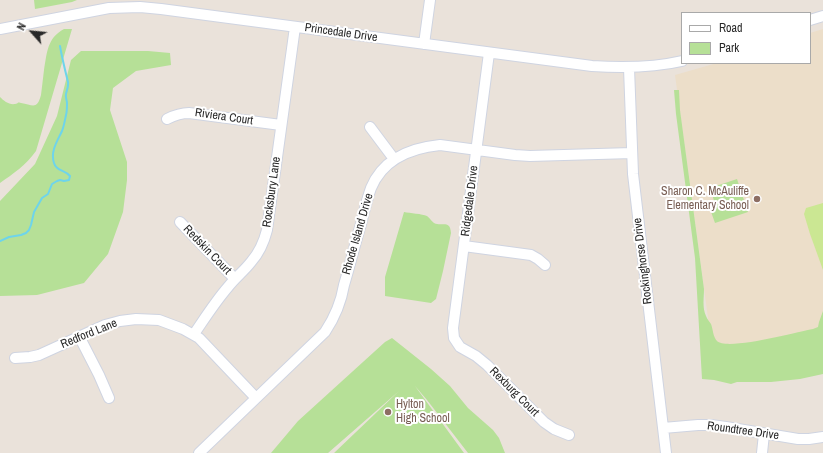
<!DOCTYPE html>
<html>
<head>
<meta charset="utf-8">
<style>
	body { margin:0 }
	#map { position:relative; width:823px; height:453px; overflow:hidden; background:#eae2da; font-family:"Archivo Narrow",sans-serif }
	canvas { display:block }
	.legend { position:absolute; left:681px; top:12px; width:130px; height:52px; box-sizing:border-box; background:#fff; border:1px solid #a9a9a9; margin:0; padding:5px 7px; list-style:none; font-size:12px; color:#282828 }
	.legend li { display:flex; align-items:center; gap:8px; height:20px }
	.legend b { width:20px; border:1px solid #a9a9a9 }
	.north { position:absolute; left:12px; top:12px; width:40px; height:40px; -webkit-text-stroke:3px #fff; paint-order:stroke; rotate:297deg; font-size:11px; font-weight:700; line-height:16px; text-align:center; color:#282828 }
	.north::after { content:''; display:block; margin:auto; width:14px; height:18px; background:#282828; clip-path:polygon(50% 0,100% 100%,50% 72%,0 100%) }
</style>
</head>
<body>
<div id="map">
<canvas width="823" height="453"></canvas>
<ul class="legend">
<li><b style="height:5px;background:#fff"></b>Road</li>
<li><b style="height:11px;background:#b6e097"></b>Park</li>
</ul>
<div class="north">N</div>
</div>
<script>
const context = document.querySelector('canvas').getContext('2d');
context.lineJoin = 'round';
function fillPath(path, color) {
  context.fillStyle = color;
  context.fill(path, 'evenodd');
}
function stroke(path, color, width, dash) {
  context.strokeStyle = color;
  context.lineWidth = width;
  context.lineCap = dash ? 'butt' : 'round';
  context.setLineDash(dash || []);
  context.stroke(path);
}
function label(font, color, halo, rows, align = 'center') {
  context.font = font + ' "Archivo Narrow",sans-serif';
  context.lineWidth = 4;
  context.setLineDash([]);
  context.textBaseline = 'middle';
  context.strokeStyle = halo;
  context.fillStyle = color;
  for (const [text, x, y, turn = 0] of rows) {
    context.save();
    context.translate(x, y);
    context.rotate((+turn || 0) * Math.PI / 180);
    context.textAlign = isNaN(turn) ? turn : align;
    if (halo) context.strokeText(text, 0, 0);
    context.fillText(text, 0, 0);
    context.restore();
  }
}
const education = new Path2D(`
	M 823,29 L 823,374 L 716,377 L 675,75 L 717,63 L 810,63 L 810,33 Z`);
const green = new Path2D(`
	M 34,0 L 77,0 L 72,2 L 35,9 Z
	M 64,29 L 72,29 L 36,151 C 26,165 13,174 0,183 L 0,97 C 4,101 9,105 15,104 C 20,103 16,102 21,103 C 33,105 37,110 41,95 C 42,87 43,78 44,70 C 47,53 47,38 64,29 Z
	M 81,51 L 148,51 L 170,53 L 171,65 L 136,71 L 113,88 L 110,110 L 127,162 L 127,180 L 123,212 L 108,254 L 84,283 L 37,295 L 0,296 L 0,201 L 35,164 L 57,116 L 71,60 Z
	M 674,90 L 679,90 L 680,110 L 704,289 C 704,297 702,308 706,316 C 707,319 709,321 711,324 C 713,329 713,337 717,341 C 727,351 797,332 813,329 L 818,327 L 819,322 L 823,311 L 823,374 L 800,379 L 771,382 L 737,382 L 731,384 L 714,380 L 702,379 L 695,258 L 676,114 Z
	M 737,179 L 748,212 L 715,223 L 710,209 L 716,207 L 710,188 Z
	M 404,212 C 410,213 422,214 427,216 C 430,218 431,221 434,223 C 442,227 450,219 451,233 L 443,271 L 436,299 L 431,303 L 385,296 L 385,277 Z
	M 392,338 L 431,369 L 450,386 L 468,408 L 493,430 L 499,438 L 505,453 L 468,453 L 427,400 L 415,386 L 464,453 L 334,453 L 399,391 L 328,453 L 271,453 L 298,421 L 385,342 Z`);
const pitch = new Path2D(`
	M 823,203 L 823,270 L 810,234 L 804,214 L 806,208 Z`);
const stream = new Path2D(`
	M 0,241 L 9,237 L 21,235 L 26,233 L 29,230 L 31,225 L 34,212 L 42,198 L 48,194 L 52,184 L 57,181 L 60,180 L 64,181 L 69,180 L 70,176 C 65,170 56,171 54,163 C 50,151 58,140 62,131 C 64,126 65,120 66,115 C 67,112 67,107 67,103 C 67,101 66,99 66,97 C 65,92 69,89 68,82 C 65,70 62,58 60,46`);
const minor = new Path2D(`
	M 810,20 L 823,16
	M 0,29 L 109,8 L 140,7 L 161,9 L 592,66 C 623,68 652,68 682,61
	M 424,44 L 430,0
	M 489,53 L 453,328 L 454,338 L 460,347 L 476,356 L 487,365 L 544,422 L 554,429 L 569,435
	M 629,68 L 633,174 L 666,453
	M 167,119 C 175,115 181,113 189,113 L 281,125
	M 370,127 L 394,159
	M 180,222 L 235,279
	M 464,246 L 531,255 L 538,259 L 545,265
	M 194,334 C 205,318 215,302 228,287 C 235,278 244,271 251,262 C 259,253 264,242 267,230 L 295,27
	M 79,336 L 99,375 L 109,398
	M 15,358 L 30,357 L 39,355 L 105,325 L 120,321 L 136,319 L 159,320 L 183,329 L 199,338 L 256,398
	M 663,428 L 698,425 L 711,425 L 726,427 L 798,439 L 809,439 L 823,437
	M 199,453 L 325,332 C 335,317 341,303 344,285 C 350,265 355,244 361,224 C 364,212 367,199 371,188 C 383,159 410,148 440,145 L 515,155 L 530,156 L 632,153
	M 762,453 L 764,434`);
const markers = [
	[757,199,4,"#8d6e63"],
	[388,412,4,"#8d6e63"]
];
const streetNames = [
	["Princedale Drive",341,33,8],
	["Riviera Court",224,117,8],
	["Rocksbury Lane",272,192,-82],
	["Ridgedale Drive",470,201,-83],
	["Rhode Island Drive",358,234,-74],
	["Redskin Court",207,250,46],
	["Rockinghorse Drive",643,261,-97],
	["Redford Lane",89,334,-22],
	["Rexburg Court",514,392,45],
	["Roundtree Drive",743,431,8]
];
const educationNames = [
	["Sharon C. McAuliffe",749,192],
	["Elementary School",749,206],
	["Hylton",396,405,"left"],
	["High School",396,419,"left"]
];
fillPath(education, '#ecdec9');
fillPath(green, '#b6e097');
fillPath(pitch, '#cbe793');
stroke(stream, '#6ed4eb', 2);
stroke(minor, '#cfd4e1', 12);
stroke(minor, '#fff', 10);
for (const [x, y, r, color] of markers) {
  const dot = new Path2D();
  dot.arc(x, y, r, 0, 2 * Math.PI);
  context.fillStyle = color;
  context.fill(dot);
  stroke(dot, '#fff', 1.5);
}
label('12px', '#282828', '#fff', streetNames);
label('12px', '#785e54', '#fff', educationNames, 'right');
</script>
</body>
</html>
